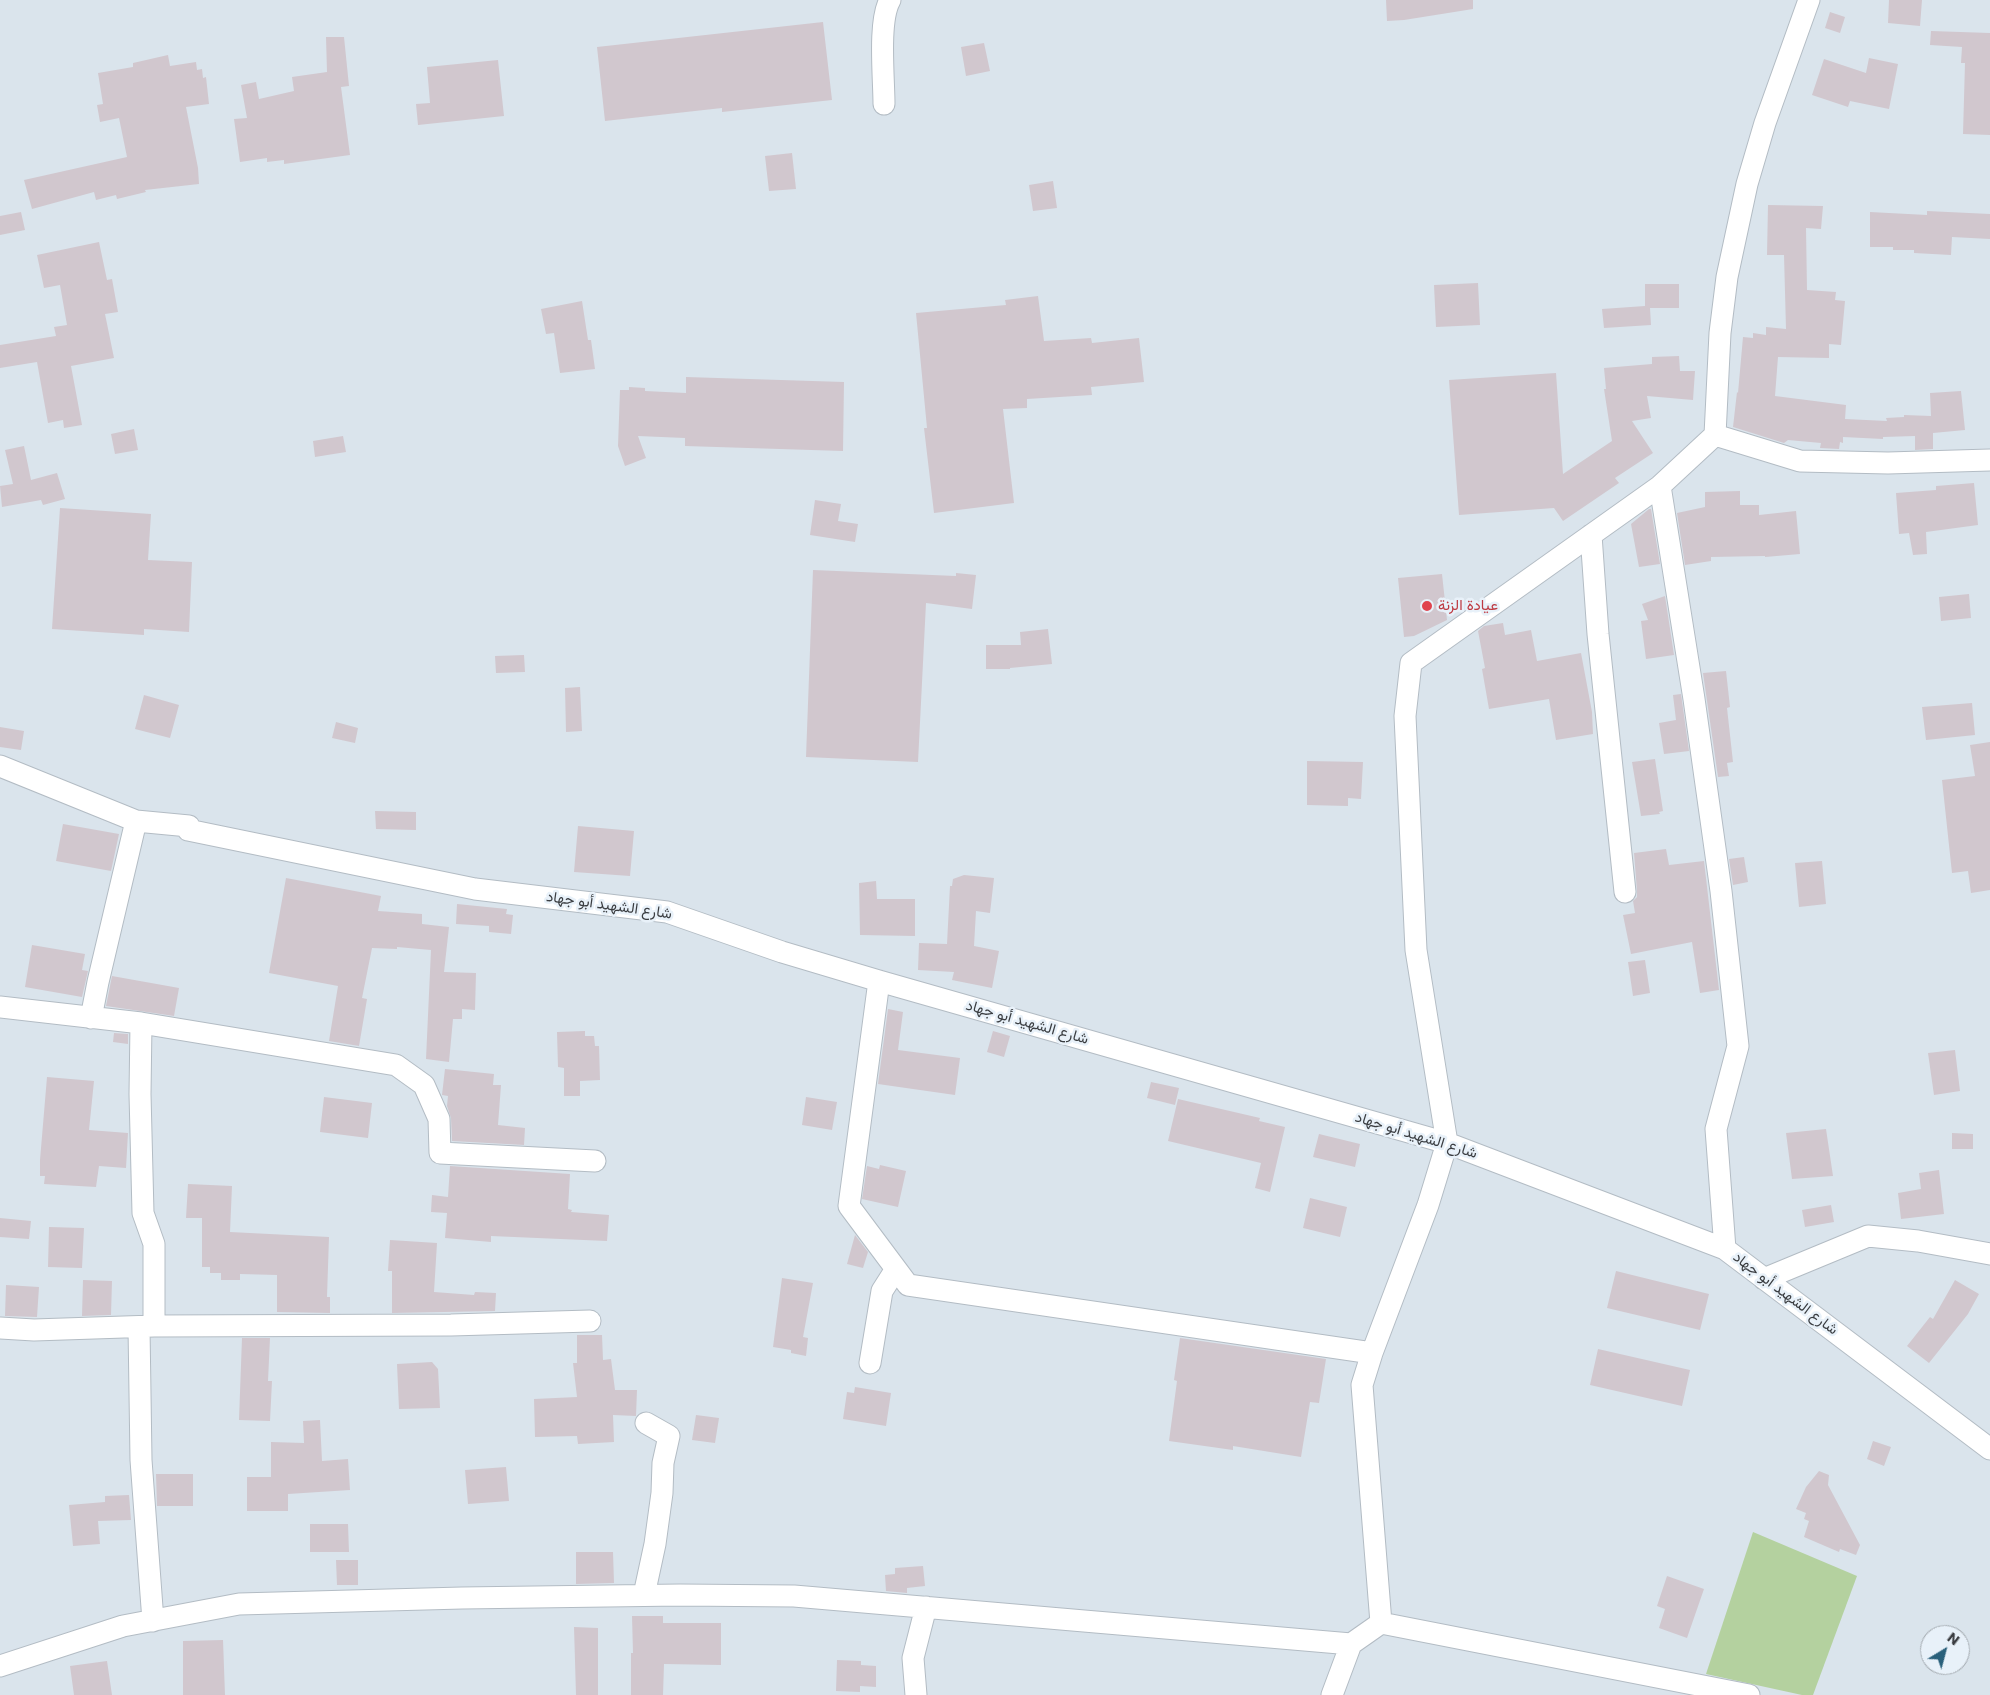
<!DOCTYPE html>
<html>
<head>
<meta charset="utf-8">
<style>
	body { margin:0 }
	#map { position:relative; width:1990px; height:1695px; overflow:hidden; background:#dae4ec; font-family:Poppins,sans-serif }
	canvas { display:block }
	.north { position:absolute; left:1920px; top:1625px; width:50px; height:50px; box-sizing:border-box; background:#e8f1f9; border:1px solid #a2a9af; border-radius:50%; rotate:37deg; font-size:14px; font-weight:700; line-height:20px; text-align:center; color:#3a3d41 }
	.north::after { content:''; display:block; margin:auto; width:18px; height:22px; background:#29607b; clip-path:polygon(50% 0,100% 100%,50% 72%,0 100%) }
</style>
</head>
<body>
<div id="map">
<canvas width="1990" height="1695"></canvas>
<div class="north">N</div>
</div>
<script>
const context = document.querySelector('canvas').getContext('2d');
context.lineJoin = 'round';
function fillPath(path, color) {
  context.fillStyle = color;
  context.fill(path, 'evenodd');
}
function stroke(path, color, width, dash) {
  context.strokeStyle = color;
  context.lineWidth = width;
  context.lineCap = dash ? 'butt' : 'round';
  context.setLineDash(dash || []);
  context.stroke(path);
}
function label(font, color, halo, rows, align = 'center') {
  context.font = font + ' Poppins,Vazirmatn,sans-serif';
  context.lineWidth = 5;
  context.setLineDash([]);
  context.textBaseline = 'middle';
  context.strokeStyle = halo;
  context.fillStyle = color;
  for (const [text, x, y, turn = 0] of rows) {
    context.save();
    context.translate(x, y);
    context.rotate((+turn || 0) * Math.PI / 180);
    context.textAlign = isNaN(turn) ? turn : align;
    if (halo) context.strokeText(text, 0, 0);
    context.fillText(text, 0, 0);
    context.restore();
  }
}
const green = new Path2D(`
	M 1753,1532 L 1857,1576 L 1813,1695 L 1802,1695 L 1706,1674 Z`);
const building = new Path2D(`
	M 1386,0 L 1473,0 L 1473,9 L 1404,20 L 1387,21 Z
	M 1889,0 L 1922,0 L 1920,26 L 1888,23 Z
	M 1830,12 L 1845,17 L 1840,33 L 1825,28 Z
	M 823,22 L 832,100 L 722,112 L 722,108 L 605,121 L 597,47 Z
	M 1931,31 L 1990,33 L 1990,135 L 1963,134 L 1965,63 L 1961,63 L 1962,47 L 1930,45 Z
	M 326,37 L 344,37 L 349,86 L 341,87 L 350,155 L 284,164 L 284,160 L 267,162 L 267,158 L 240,162 L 234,119 L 247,118 L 241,85 L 256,82 L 259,99 L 294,91 L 292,77 L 327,72 Z
	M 984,43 L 990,71 L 966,76 L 961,47 Z
	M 168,55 L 170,66 L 196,62 L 197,70 L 202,69 L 203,78 L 206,77 L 209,104 L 186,107 L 198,168 L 199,184 L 145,190 L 146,192 L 117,199 L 116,195 L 96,200 L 94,192 L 32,209 L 24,180 L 127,157 L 119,118 L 100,122 L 97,105 L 103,104 L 98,73 L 133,67 L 133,63 Z
	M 1869,58 L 1898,64 L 1889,109 L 1850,101 L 1848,107 L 1812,95 L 1824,59 L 1866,73 Z
	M 498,60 L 504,116 L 418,125 L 416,104 L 430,103 L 427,67 Z
	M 792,153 L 796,189 L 769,191 L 765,156 Z
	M 1053,181 L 1057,208 L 1033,211 L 1029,185 Z
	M 1768,205 L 1823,206 L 1821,229 L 1806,228 L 1807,290 L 1836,292 L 1835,300 L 1845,301 L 1841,345 L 1829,344 L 1829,358 L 1778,357 L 1775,396 L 1846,405 L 1845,419 L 1887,421 L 1886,418 L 1904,417 L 1904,415 L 1931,416 L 1930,393 L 1961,391 L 1965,430 L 1933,433 L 1933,449 L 1915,450 L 1915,436 L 1883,437 L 1883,439 L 1843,437 L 1843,443 L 1840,442 L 1839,449 L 1820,448 L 1821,443 L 1788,440 L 1784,443 L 1733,427 L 1737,392 L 1738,393 L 1743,337 L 1753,338 L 1753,333 L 1766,335 L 1766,327 L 1786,329 L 1784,255 L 1767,255 Z
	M 1927,211 L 1990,214 L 1990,239 L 1952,237 L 1951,255 L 1914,253 L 1914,250 L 1893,250 L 1893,247 L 1870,247 L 1870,212 L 1927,215 Z
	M 21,212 L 25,230 L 0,235 L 0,216 Z
	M 99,242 L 107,280 L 112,279 L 118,312 L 105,314 L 114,358 L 71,366 L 82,425 L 64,428 L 63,420 L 48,423 L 37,362 L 0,368 L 0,345 L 56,336 L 54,327 L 67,325 L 60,285 L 44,288 L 37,255 Z
	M 1478,283 L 1480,325 L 1436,327 L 1434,285 Z
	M 1645,284 L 1679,284 L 1679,308 L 1650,308 L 1651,325 L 1604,328 L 1602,309 L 1645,306 Z
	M 1038,296 L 1044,341 L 1091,338 L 1092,343 L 1139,338 L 1144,382 L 1091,387 L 1092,395 L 1027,399 L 1027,408 L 1003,409 L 1014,503 L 934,513 L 924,428 L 927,428 L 916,313 L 1006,305 L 1005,300 Z
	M 582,301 L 588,340 L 591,340 L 595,369 L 560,373 L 554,333 L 546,334 L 541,309 Z
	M 1679,356 L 1680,371 L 1695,371 L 1693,400 L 1647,396 L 1651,418 L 1632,421 L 1653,453 L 1615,478 L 1619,483 L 1563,521 L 1554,508 L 1459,515 L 1449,380 L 1556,373 L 1563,474 L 1612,441 L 1604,389 L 1606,389 L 1604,368 L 1652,364 L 1652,357 Z
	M 686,377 L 844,382 L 843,451 L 685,446 L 685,438 L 638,436 L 646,458 L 625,466 L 618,446 L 620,390 L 629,390 L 629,387 L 645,388 L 645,391 L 686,393 Z
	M 134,429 L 138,450 L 115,454 L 111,434 Z
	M 343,436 L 346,452 L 315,457 L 313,441 Z
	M 24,446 L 31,480 L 57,473 L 65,499 L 43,505 L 41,500 L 2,507 L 0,486 L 13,484 L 5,450 Z
	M 1974,483 L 1978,525 L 1926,532 L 1927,554 L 1913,555 L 1909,533 L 1899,534 L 1896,493 L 1936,490 L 1936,486 Z
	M 1740,491 L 1740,505 L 1759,505 L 1759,515 L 1796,511 L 1800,554 L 1765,557 L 1765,556 L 1711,557 L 1711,561 L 1685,565 L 1677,513 L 1705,507 L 1705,492 Z
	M 815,500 L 841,504 L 838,521 L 858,524 L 855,542 L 810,535 Z
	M 60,508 L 151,514 L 148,560 L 192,562 L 189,632 L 144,629 L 144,635 L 52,629 Z
	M 1649,509 L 1651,509 L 1660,564 L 1639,567 L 1631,524 Z
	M 813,570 L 956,576 L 956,573 L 976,575 L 972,609 L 926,603 L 918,762 L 806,757 Z
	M 1442,574 L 1447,620 L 1414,636 L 1404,637 L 1398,578 Z
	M 1969,594 L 1971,618 L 1941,621 L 1939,597 Z
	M 1665,596 L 1674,655 L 1646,659 L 1641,621 L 1648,620 L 1642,604 Z
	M 1503,623 L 1505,635 L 1531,630 L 1537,661 L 1581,653 L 1592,712 L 1593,734 L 1556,740 L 1549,699 L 1489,709 L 1482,669 L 1485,668 L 1478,631 L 1484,626 Z
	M 1048,629 L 1052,664 L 1010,668 L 1010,669 L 986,669 L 986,645 L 1021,645 L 1020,632 Z
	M 524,655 L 525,672 L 496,673 L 495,656 Z
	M 1726,671 L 1730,707 L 1727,708 L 1733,762 L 1727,763 L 1729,776 L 1718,777 L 1703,673 Z
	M 580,687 L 582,731 L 566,732 L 565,688 Z
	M 1681,694 L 1689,751 L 1664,754 L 1659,723 L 1676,720 L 1673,695 Z
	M 144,695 L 179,705 L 170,738 L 135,729 Z
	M 1972,703 L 1975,735 L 1926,740 L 1922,707 Z
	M 336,722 L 358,728 L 355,743 L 332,738 Z
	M 0,727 L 24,731 L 21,750 L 0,747 Z
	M 1990,742 L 1990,890 L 1971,893 L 1968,871 L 1952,873 L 1942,780 L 1975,776 L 1970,745 Z
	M 1655,759 L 1663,811 L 1659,812 L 1660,814 L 1641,816 L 1632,762 Z
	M 1307,761 L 1363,762 L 1361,799 L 1348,798 L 1348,806 L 1307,805 Z
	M 375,811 L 416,812 L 416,830 L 376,829 Z
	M 63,824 L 119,834 L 111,871 L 56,861 Z
	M 578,826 L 634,831 L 630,876 L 574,872 Z
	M 1666,849 L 1669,865 L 1704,861 L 1719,990 L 1700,993 L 1692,942 L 1631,954 L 1623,915 L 1635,913 L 1633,901 L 1637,897 L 1637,891 L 1634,853 Z
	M 1744,857 L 1748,882 L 1733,885 L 1729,859 Z
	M 1822,861 L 1826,904 L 1799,907 L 1795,863 Z
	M 964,875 L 994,878 L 990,913 L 976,911 L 974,946 L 999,951 L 992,988 L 952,980 L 954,972 L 918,970 L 919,943 L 947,944 L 950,886 L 952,886 L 953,879 Z
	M 286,878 L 381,896 L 378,911 L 422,914 L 422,924 L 449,927 L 444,972 L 476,973 L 475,1010 L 462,1009 L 462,1019 L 453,1019 L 449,1062 L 426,1059 L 431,950 L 397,947 L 397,949 L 372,948 L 362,998 L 367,999 L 359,1046 L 329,1041 L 338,986 L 269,973 Z
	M 876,881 L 877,899 L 915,899 L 915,936 L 860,935 L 859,883 Z
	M 457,904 L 507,909 L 506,914 L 513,915 L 511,934 L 489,932 L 489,926 L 456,924 Z
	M 32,945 L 85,954 L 82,970 L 88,971 L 82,997 L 25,987 Z
	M 1645,960 L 1650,993 L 1633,996 L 1628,962 Z
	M 112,976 L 179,988 L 174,1016 L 106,1006 Z
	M 888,1009 L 903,1012 L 898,1050 L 960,1058 L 955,1095 L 878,1084 Z
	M 585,1031 L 585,1036 L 594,1036 L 595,1046 L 599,1046 L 600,1080 L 580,1081 L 580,1096 L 564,1096 L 564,1068 L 558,1067 L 557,1032 Z
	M 993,1031 L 1010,1036 L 1004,1057 L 987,1052 Z
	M 114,1033 L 128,1034 L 128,1044 L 113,1042 Z
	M 1955,1050 L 1960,1091 L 1934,1095 L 1928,1053 Z
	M 445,1069 L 494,1074 L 493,1085 L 501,1085 L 498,1125 L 525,1128 L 524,1145 L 452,1141 L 451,1118 L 447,1106 L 448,1096 L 442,1095 Z
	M 47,1077 L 94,1081 L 89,1130 L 128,1133 L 126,1168 L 99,1166 L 96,1187 L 44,1184 L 45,1176 L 40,1176 L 40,1160 Z
	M 1151,1082 L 1179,1088 L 1175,1105 L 1147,1098 Z
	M 324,1097 L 372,1103 L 368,1138 L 320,1132 Z
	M 806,1097 L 837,1102 L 832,1130 L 802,1125 Z
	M 1178,1099 L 1260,1118 L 1259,1121 L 1285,1127 L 1270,1192 L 1255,1188 L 1261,1163 L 1168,1141 Z
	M 1826,1129 L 1833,1176 L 1792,1179 L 1786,1133 Z
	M 1952,1133 L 1973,1134 L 1973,1149 L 1952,1149 Z
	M 1319,1134 L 1360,1144 L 1355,1167 L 1313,1157 Z
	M 880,1165 L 906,1171 L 898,1207 L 862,1199 L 867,1166 L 879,1169 Z
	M 450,1166 L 570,1174 L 568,1209 L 572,1210 L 571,1212 L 609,1215 L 607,1241 L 491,1236 L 491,1242 L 445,1238 L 447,1213 L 431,1212 L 432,1195 L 448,1197 Z
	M 1939,1170 L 1944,1214 L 1901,1219 L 1898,1193 L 1921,1189 L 1919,1173 Z
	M 188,1184 L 232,1186 L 230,1232 L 329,1237 L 327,1297 L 330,1297 L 330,1313 L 277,1312 L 277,1275 L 240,1274 L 240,1280 L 221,1280 L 221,1273 L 210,1273 L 210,1267 L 202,1267 L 202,1218 L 186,1218 Z
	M 1310,1198 L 1347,1207 L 1340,1237 L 1303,1228 Z
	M 1831,1205 L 1834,1222 L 1805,1227 L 1802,1210 Z
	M 0,1218 L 31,1221 L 29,1239 L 0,1237 Z
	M 49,1227 L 84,1228 L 82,1268 L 48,1267 Z
	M 855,1235 L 868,1252 L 863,1268 L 847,1264 Z
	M 390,1240 L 437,1243 L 434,1292 L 474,1295 L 475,1292 L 496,1293 L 495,1311 L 392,1313 L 392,1271 L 388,1271 Z
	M 1616,1271 L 1709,1294 L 1700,1330 L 1607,1308 Z
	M 782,1278 L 813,1283 L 803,1337 L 808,1338 L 806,1356 L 791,1353 L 791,1350 L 773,1347 Z
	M 83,1280 L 112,1281 L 111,1315 L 82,1316 Z
	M 1955,1280 L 1979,1294 L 1968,1314 L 1929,1363 L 1907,1346 L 1930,1317 L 1933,1319 Z
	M 6,1285 L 39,1287 L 37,1317 L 5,1316 Z
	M 577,1335 L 602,1335 L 603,1360 L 611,1359 L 615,1390 L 637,1390 L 636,1416 L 613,1415 L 614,1442 L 578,1444 L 577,1436 L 535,1437 L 534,1399 L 577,1397 L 573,1363 L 577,1363 Z
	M 242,1338 L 270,1338 L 268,1381 L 272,1381 L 270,1421 L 239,1420 Z
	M 1180,1338 L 1326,1359 L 1319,1403 L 1310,1402 L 1301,1457 L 1233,1446 L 1233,1450 L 1169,1441 L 1177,1381 L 1174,1380 Z
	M 1598,1349 L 1690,1370 L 1682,1406 L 1590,1385 Z
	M 432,1362 L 438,1369 L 440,1408 L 399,1409 L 397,1364 Z
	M 855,1387 L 891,1393 L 886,1426 L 843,1419 L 847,1392 L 854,1393 Z
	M 696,1415 L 719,1418 L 715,1443 L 692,1440 Z
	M 320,1420 L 322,1461 L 348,1459 L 350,1490 L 288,1494 L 288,1511 L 247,1511 L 247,1477 L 271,1477 L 271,1442 L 304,1443 L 303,1421 Z
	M 1873,1441 L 1891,1447 L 1884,1466 L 1867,1459 Z
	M 506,1467 L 509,1501 L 468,1504 L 465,1470 Z
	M 1819,1471 L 1829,1475 L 1828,1485 L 1860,1545 L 1856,1555 L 1840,1549 L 1839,1552 L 1804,1537 L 1809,1521 L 1804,1519 L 1806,1513 L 1796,1509 L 1806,1487 Z
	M 156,1474 L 193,1474 L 193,1506 L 157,1506 Z
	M 129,1495 L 131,1520 L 98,1521 L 100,1544 L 73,1546 L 69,1505 L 105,1502 L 105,1496 Z
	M 310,1524 L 348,1524 L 349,1552 L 310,1552 Z
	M 576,1552 L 613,1552 L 614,1583 L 576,1584 Z
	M 336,1560 L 358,1560 L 358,1585 L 337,1585 Z
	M 923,1566 L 925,1586 L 907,1588 L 907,1593 L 886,1591 L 885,1575 L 895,1574 L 895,1568 Z
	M 1667,1576 L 1704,1589 L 1687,1638 L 1659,1628 L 1665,1609 L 1657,1606 Z
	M 632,1616 L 663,1616 L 663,1623 L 721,1623 L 721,1665 L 664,1664 L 663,1695 L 631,1695 L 631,1653 L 633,1653 Z
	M 574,1627 L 598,1628 L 598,1695 L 576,1695 Z
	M 223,1640 L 225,1695 L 183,1695 L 183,1641 Z
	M 837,1660 L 861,1661 L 861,1665 L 876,1666 L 876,1687 L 860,1686 L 860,1692 L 836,1691 Z
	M 107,1661 L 112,1695 L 74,1695 L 70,1666 Z`);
const minor = new Path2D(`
	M 884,104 C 884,78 878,21 890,0
	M 1715,435 L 1800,461 L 1888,463 L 1990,460
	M 1660,486 L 1694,699 L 1721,891 L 1738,1046 L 1716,1129 L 1725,1249
	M 1591,535 L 1598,634 L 1625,892
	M 0,766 L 136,821 L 189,826 L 188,830 L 475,889 L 667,912 L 782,952 L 879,981 L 1447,1143 L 1725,1249 L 1990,1449
	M 879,981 L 849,1206 L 908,1285 L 1372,1353
	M 0,1007 L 141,1023 L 396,1065 L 424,1085 L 439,1119 L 440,1153 L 595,1161
	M 91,1018 L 98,982 L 136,821
	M 141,1023 L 140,1094 L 143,1213 L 154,1244 L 154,1326
	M 1764,1279 L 1868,1236 L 1918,1241 L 1990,1254
	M 139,1327 L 141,1460 L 153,1621
	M 0,1328 L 34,1330 L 154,1326 L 451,1325 L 590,1321
	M 870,1363 L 882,1291 L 896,1269
	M 644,1595 L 655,1544 L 662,1493 L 663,1463 L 669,1436 L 646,1423
	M 1381,1623 L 1362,1385 L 1372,1353 L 1428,1205 L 1447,1143 L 1416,950 L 1405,716 L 1411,663 L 1660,486 L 1715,435 L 1720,333 L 1727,277 L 1747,184 L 1765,123 L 1809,0
	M 1381,1623 L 1749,1695
	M 0,1666 L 123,1626 L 239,1604 L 462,1598 L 680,1595 L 794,1596 L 1351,1644
	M 916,1695 L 913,1658 L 926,1607
	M 1332,1695 L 1351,1644 L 1381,1623`);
const markers = [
	[1427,606,6,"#e0444e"]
];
const healthNames = [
	["عيادة الزنة",1438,606]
];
const streetNames = [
	["شارع الشهيد أبو جهاد",609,906,8],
	["شارع الشهيد أبو جهاد",1027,1023,16],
	["شارع الشهيد أبو جهاد",1416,1136,17],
	["شارع الشهيد أبو جهاد",1785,1294,37]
];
fillPath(green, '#b4d19f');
fillPath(building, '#d1c7ce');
stroke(minor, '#b3bcc4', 23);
stroke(minor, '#fff', 21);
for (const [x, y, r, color] of markers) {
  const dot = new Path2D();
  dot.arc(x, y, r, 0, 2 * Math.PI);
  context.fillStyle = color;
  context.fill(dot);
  stroke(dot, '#e8f1f9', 2);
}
label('15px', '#be3a42', '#e8f1f9', healthNames, 'left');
label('15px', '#3a3d41', '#e8f1f9', streetNames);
</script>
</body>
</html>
